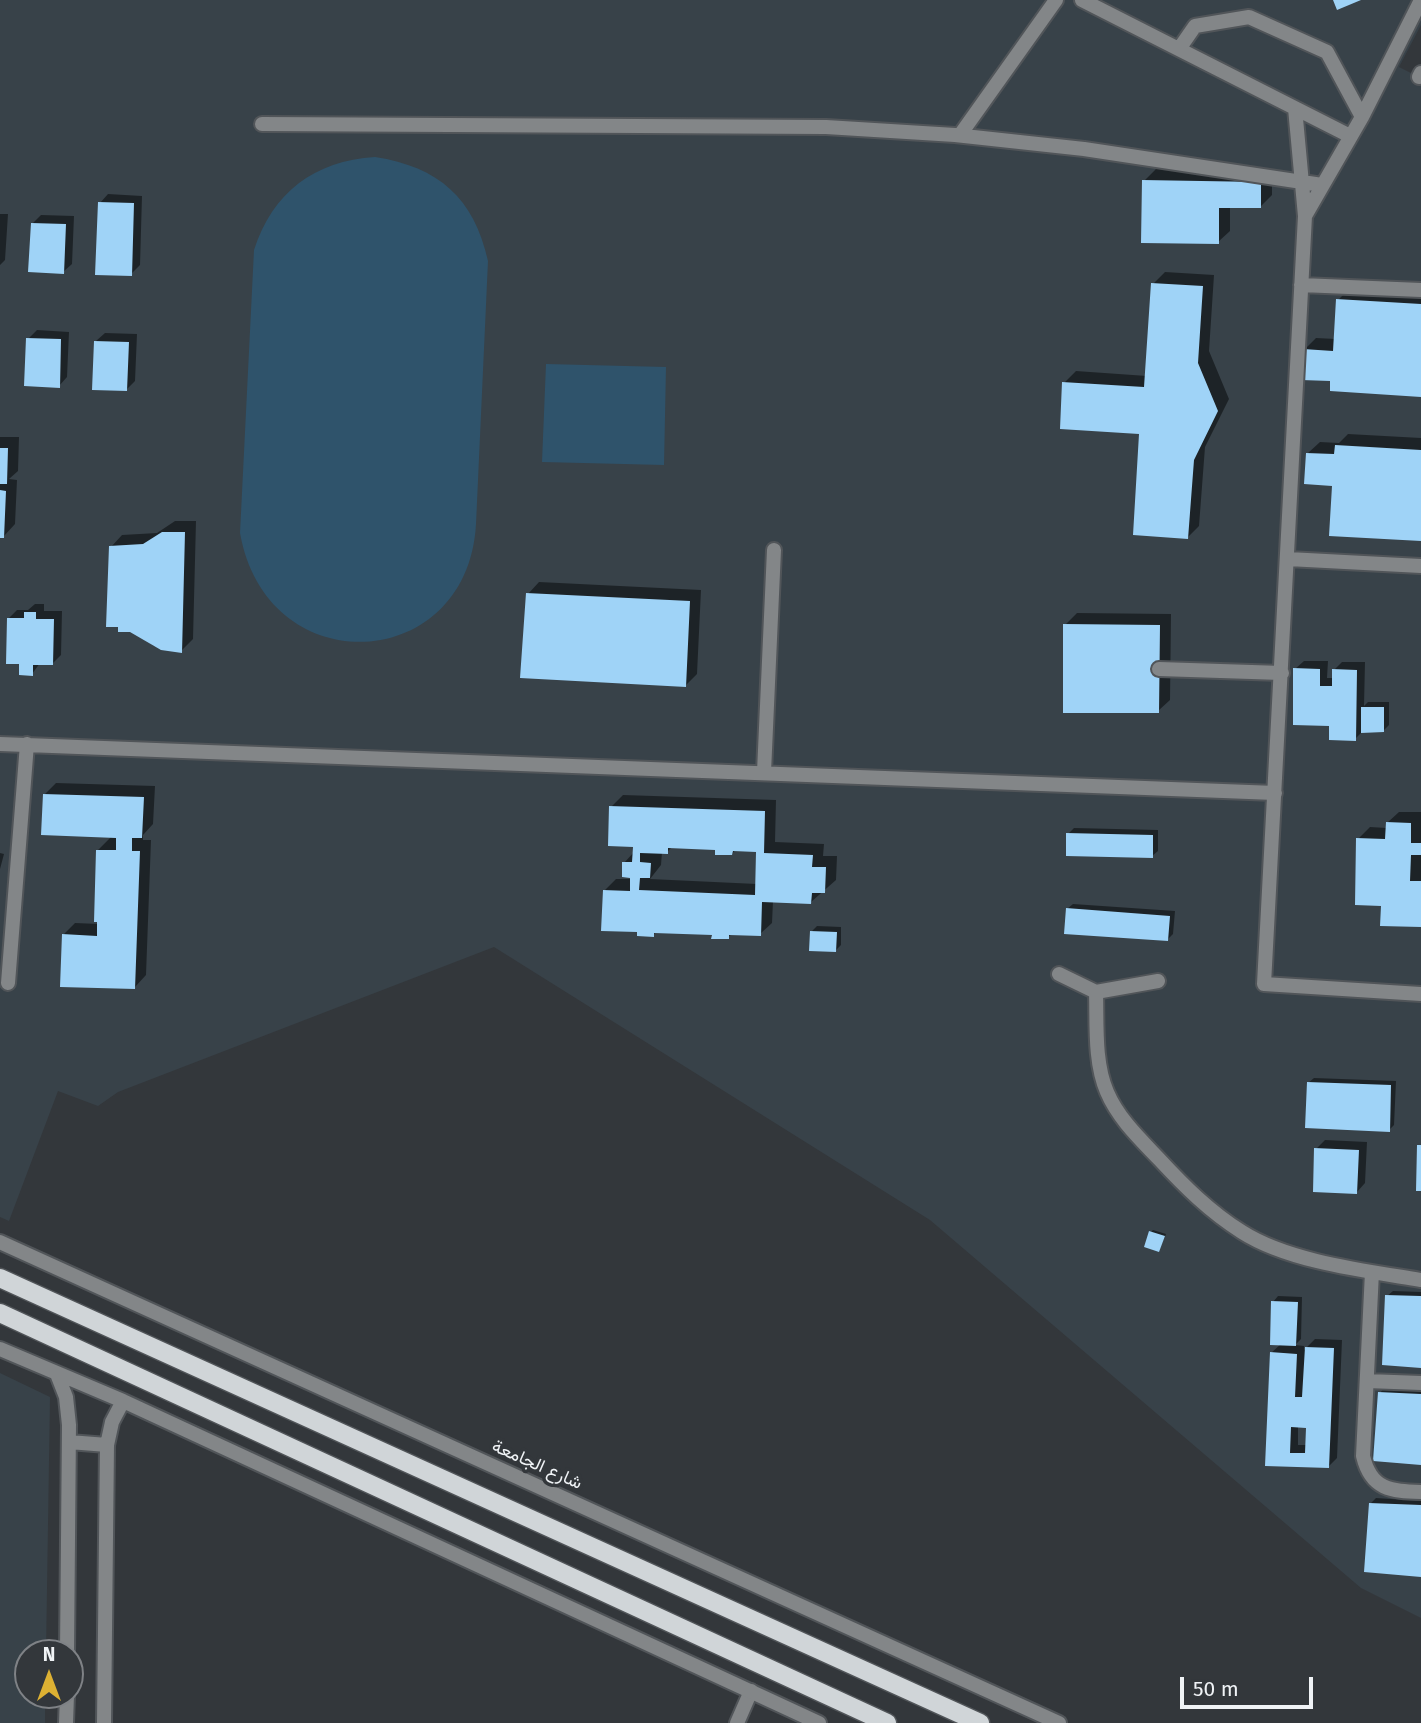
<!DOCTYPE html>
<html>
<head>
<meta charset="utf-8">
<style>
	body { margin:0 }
	#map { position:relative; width:1421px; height:1723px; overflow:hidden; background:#33373b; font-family:"Fira Sans",sans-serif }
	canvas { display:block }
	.north { position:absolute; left:14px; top:1639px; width:70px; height:70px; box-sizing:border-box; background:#33373b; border:2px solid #7f8286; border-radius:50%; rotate:0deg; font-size:19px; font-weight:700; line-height:28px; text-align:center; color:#f0f3f6 }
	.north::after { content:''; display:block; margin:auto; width:24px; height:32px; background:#ddb133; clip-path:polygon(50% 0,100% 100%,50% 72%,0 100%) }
	.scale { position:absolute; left:1180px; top:1677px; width:133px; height:32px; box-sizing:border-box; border:4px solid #f0f3f6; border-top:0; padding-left:9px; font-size:21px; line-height:24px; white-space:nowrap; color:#f0f3f6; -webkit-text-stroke:5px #33373b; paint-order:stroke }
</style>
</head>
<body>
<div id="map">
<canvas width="1421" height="1723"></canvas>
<div class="north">N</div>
<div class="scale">50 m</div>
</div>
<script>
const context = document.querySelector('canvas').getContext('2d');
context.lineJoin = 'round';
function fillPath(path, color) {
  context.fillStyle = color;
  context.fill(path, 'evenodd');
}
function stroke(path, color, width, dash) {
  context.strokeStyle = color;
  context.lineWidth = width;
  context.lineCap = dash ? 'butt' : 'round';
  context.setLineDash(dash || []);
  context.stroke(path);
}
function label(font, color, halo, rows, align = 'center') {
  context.font = font + ' "Fira Sans",Vazirmatn,sans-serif';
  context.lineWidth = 7;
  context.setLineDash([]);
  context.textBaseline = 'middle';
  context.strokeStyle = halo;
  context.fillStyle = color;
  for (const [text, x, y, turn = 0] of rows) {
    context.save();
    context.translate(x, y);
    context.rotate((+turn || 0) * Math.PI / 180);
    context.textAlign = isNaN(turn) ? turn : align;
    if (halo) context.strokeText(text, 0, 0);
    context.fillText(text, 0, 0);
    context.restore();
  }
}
const built = new Path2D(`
	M 0,0 L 1421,0 L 1421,25 L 1399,67 L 1421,78 L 1421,1618 L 1361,1588 L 930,1220 L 494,947 L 118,1092 L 98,1106 L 58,1091 L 9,1221 L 0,1217 Z
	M 0,1373 L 50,1397 L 46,1653 L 28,1653 L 28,1695 L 45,1695 L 45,1723 L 0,1723 Z`);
const green = new Path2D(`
	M 375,157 C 439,167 474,198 488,261 L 476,524 C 468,674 267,685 240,533 L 254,250 C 273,192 314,161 375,157 Z
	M 546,364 L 666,367 L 664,465 L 542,462 Z`);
const shadow = new Path2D(`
	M 1156,169 L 1272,171 L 1272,195 L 1260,207 L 1230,206 L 1230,231 L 1218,242 L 1144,181 Z
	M 108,194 L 142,196 L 140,265 L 131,274 L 100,203 Z
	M 0,214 L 8,214 L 5,260 L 0,265 Z
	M 41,215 L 74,216 L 72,264 L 63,272 L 33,223 Z
	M 1165,272 L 1214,275 L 1209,351 L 1229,399 L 1205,447 L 1199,526 L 1188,537 L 1141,432 L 1064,383 L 1076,371 L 1147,376 L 1153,284 Z
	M 1350,288 L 1421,292 L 1421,395 L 1332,380 L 1304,350 L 1316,338 L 1336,339 L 1338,300 Z
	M 37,330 L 69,332 L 67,377 L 59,386 L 28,339 Z
	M 105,333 L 137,334 L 135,381 L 126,390 L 96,341 Z
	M 1348,434 L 1421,438 L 1421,539 L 1334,484 L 1308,453 L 1320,442 L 1339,443 Z
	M 0,437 L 19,437 L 18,471 L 9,479 L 17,480 L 15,524 L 4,536 L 0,536 Z
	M 175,521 L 196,521 L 193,639 L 181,651 L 154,646 L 131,630 L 111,547 L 122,535 L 157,533 Z
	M 539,582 L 701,590 L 697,674 L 685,686 L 528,594 Z
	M 35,604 L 44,604 L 44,611 L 62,611 L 61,655 L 53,663 L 40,663 L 32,674 L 21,663 L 8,619 L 17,610 L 28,610 Z
	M 1077,613 L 1171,614 L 1170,700 L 1158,711 L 1065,625 Z
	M 1304,661 L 1328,661 L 1327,678 L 1333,678 L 1334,670 L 1342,662 L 1365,662 L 1364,706 L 1368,702 L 1389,702 L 1389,725 L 1383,731 L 1363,731 L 1355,739 L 1331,724 L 1295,669 Z
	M 56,783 L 155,786 L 153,824 L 143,835 L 143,840 L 151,840 L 146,975 L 135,987 L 63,935 L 75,923 L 99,924 L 98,850 L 112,836 L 44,795 Z
	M 623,795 L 776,800 L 775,842 L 824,844 L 823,856 L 837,856 L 836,880 L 811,902 L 773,901 L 772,923 L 760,934 L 732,934 L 728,937 L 713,933 L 657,931 L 653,935 L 605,890 L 616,879 L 632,879 L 624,863 L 634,852 L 634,845 L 611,807 ZM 673,846 L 717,848 L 732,854 L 736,849 L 758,850 L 757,884 L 650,879 L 661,865 L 662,852 L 667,852 Z
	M 1399,812 L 1421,812 L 1421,925 L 1383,904 L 1358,839 L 1370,827 L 1387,828 L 1387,823 Z
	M 1074,828 L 1158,830 L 1158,851 L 1152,856 L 1068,834 Z
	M 0,853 L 4,854 L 0,869 Z
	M 1073,904 L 1175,911 L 1173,934 L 1168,939 L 1067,909 Z
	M 817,926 L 841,927 L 841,945 L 835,951 L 812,931 Z
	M 1314,1078 L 1396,1081 L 1394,1125 L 1389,1130 L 1308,1083 Z
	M 1325,1140 L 1367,1142 L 1365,1183 L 1357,1192 L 1316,1149 Z
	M 1153,1230 L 1166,1234 L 1159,1250 L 1151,1232 Z
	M 1393,1291 L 1421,1292 L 1421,1366 L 1387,1296 Z
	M 1278,1296 L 1302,1297 L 1301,1339 L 1295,1345 L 1304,1346 L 1304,1350 L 1315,1339 L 1342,1340 L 1337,1458 L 1328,1467 L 1266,1464 L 1271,1353 L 1281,1344 L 1273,1302 ZM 1298,1426 L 1308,1426 L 1307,1445 L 1298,1445 Z
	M 1385,1387 L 1421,1389 L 1421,1463 L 1380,1393 Z
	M 1376,1498 L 1421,1501 L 1421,1575 L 1370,1504 Z`);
const building = new Path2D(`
	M 1333,0 L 1361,0 L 1337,10 Z
	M 1142,180 L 1261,182 L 1261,208 L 1219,208 L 1219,244 L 1141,243 Z
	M 98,202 L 134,203 L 132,276 L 95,275 Z
	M 31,223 L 66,224 L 64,274 L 28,272 Z
	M 1151,283 L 1203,286 L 1198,363 L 1218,411 L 1194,460 L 1188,539 L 1133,535 L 1139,434 L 1060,429 L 1062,382 L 1144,387 Z
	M 1336,299 L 1421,304 L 1421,397 L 1330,391 L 1330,381 L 1301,380 L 1303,349 L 1333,351 Z
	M 26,338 L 61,339 L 60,388 L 24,386 Z
	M 94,341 L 129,342 L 127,391 L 92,390 Z
	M 1335,445 L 1421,450 L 1421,541 L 1329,536 L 1332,486 L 1304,484 L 1306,453 L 1334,454 Z
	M 0,448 L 8,448 L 7,484 L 0,484 Z
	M 0,490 L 6,491 L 4,538 L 0,538 Z
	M 162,532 L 185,532 L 182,653 L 161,650 L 130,632 L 118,632 L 118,627 L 106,627 L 109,546 L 143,544 Z
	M 526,593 L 690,601 L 686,687 L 520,678 Z
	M 24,612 L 36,612 L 36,619 L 54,619 L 53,665 L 33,665 L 33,676 L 19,675 L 19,664 L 6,664 L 7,618 L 24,618 Z
	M 1063,624 L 1160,625 L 1159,713 L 1063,713 Z
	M 1293,668 L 1320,669 L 1320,686 L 1332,686 L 1332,669 L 1357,670 L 1356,741 L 1329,740 L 1329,726 L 1293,725 Z
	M 1361,707 L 1384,707 L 1384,732 L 1361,733 Z
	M 43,794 L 144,797 L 142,838 L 132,838 L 132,851 L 140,851 L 135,989 L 60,987 L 62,934 L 97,936 L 97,922 L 94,922 L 96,850 L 116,850 L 116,838 L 41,835 Z
	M 609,806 L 765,811 L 764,853 L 813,855 L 812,867 L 826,867 L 825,893 L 812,893 L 811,904 L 762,902 L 761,936 L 729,935 L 729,939 L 711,939 L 712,935 L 654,933 L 654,937 L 637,936 L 637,932 L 601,931 L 603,890 L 630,891 L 630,878 L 622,877 L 622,862 L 632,862 L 633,847 L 608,846 ZM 668,848 L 715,850 L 715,855 L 732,855 L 733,851 L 756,852 L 755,895 L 639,890 L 640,878 L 650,878 L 651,863 L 640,862 L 640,853 L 668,854 Z
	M 1386,822 L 1411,823 L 1411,843 L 1421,843 L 1421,855 L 1411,855 L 1410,881 L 1421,881 L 1421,927 L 1380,926 L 1381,906 L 1355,905 L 1356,838 L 1385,839 Z
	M 1066,833 L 1153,835 L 1153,858 L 1066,856 Z
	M 1066,908 L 1170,916 L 1168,941 L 1064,934 Z
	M 810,931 L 837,932 L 836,952 L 809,951 Z
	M 1307,1082 L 1391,1085 L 1390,1132 L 1305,1128 Z
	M 1417,1145 L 1421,1145 L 1421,1191 L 1416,1191 Z
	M 1314,1148 L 1359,1150 L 1357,1194 L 1313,1192 Z
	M 1149,1231 L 1165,1236 L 1159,1252 L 1144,1247 Z
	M 1385,1295 L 1421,1296 L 1421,1368 L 1382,1365 Z
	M 1271,1301 L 1298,1302 L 1296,1346 L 1270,1345 Z
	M 1305,1347 L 1334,1348 L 1329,1468 L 1265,1466 L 1270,1352 L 1297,1354 L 1295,1397 L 1302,1397 ZM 1291,1427 L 1306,1428 L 1305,1453 L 1290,1453 Z
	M 1378,1392 L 1421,1394 L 1421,1465 L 1373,1461 Z
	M 1369,1503 L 1421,1505 L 1421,1577 L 1364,1572 Z`);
const minor = new Path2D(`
	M 1082,0 L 1350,136
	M 1179,49 L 1195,26 L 1249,17 L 1327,52 L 1362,117
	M 1419,77 L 1421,73
	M 1295,108 L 1305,216 L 1264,984 L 1421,994
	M 262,124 L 826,127 L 955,135 L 1084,149 L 1322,185
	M 960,135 L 1056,0
	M 1305,216 L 1362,117 L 1421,0
	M 1301,285 L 1421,290
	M 1288,559 L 1421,566
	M 1159,669 L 1282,673
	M 0,744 L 1275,793
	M 764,772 L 774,550
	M 1059,974 L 1096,992 L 1158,981
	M 8,983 L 27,744
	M 1096,992 C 1097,1023 1094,1062 1107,1092 C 1118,1118 1139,1138 1159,1159 C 1184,1186 1210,1212 1242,1232 C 1289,1262 1367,1271 1421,1280
	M 1372,1272 L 1363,1456 C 1371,1490 1391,1491 1421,1492
	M 1367,1381 L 1421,1383
	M 737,1723 L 751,1691`);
const tertiary = new Path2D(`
	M 0,1242 L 1059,1723
	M 0,1349 L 123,1401 L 819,1723
	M 57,1374 L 66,1397 L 69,1425 L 67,1653
	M 69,1442 L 107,1445
	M 66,1723 L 67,1695
	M 104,1723 L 107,1445 L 112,1422 L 123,1401`);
const primary = new Path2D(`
	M 0,1278 L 980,1723
	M 0,1313 L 887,1723`);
const streetNames = [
	["شارع الجامعة",537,1465,24]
];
fillPath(built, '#384249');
fillPath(green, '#2f536b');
fillPath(shadow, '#0007');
fillPath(building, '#9fd3f7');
stroke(minor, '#515559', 18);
stroke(tertiary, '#515559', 18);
stroke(primary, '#515559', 21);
stroke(minor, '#838688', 14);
stroke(tertiary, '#838688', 14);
stroke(primary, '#d0d5d8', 18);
label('18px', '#f0f3f6', '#33373b', streetNames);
</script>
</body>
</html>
